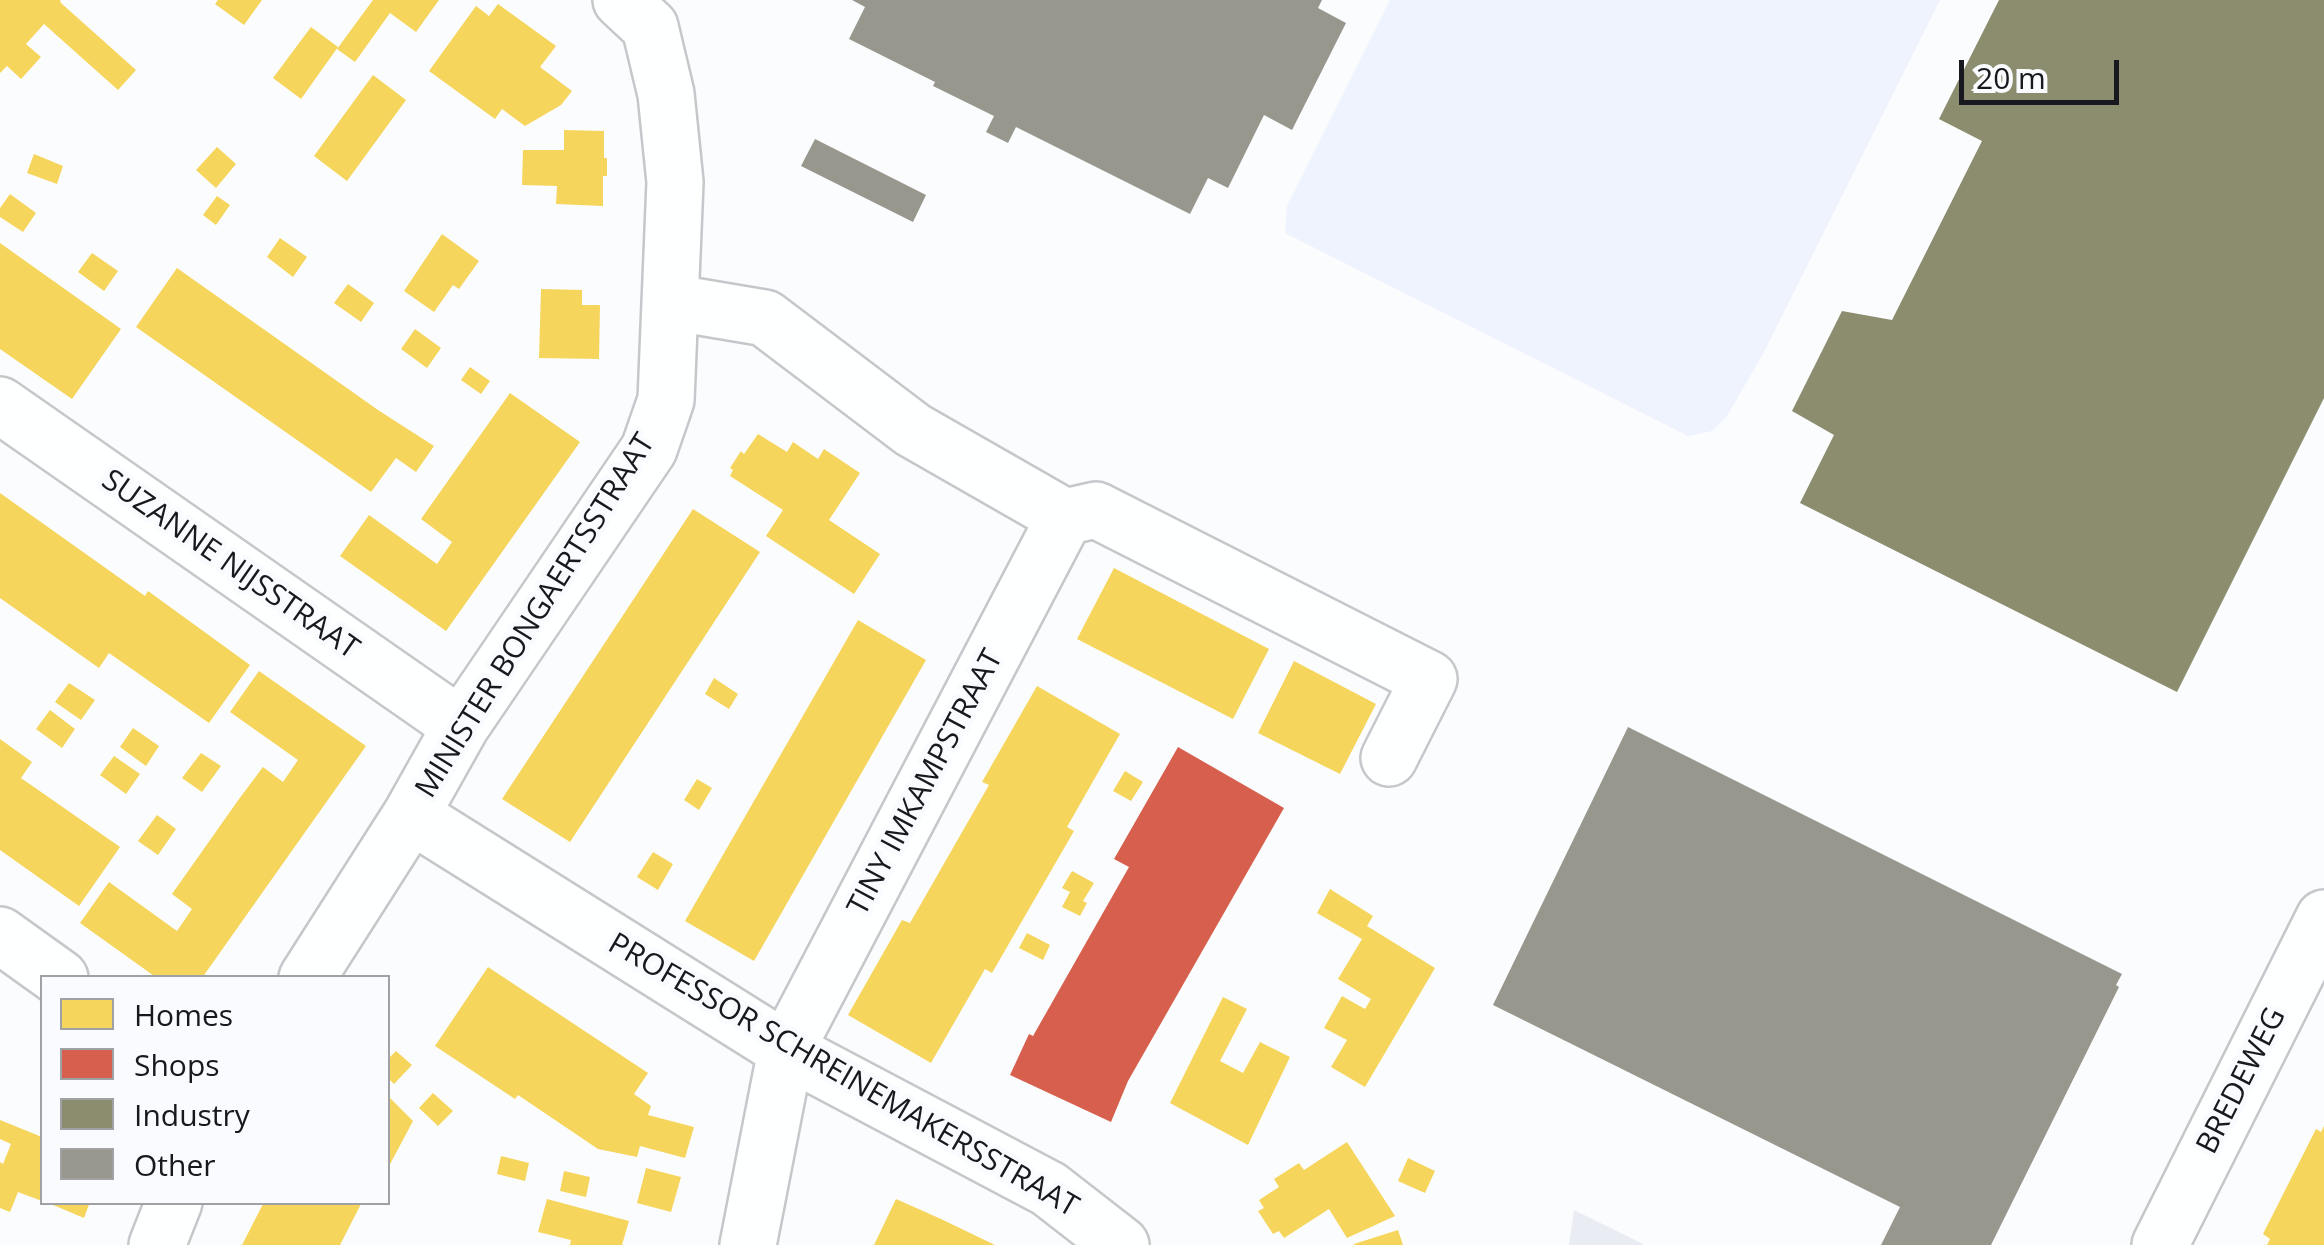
<!DOCTYPE html>
<html>
<head>
<meta charset="utf-8">
<style>
	body { margin:0 }
	#map { position:relative; width:2324px; height:1245px; overflow:hidden; background:#fbfcfd; font-family:"Open Sans",sans-serif }
	canvas { display:block }
	.legend { position:absolute; left:40px; top:975px; width:350px; height:230px; box-sizing:border-box; background:#fafbfe; border:2px solid #9fa1a4; margin:0; padding:12px 18px; list-style:none; font-size:30px; color:#17191e }
	.legend li { display:flex; align-items:center; gap:20px; height:50px }
	.legend b { width:50px; border:2px solid #9fa1a4 }
	.scale { position:absolute; left:1959px; top:60px; width:160px; height:45px; box-sizing:border-box; border:5px solid #17191e; border-top:0; padding-left:12px; font-size:30px; line-height:35px; white-space:nowrap; color:#17191e; -webkit-text-stroke:8px #fafbfe; paint-order:stroke }
</style>
</head>
<body>
<div id="map">
<canvas width="2324" height="1245"></canvas>
<ul class="legend">
<li><b style="height:28px;background:#f6d55c"></b>Homes</li>
<li><b style="height:28px;background:#d6604d"></b>Shops</li>
<li><b style="height:28px;background:#8c8c6e"></b>Industry</li>
<li><b style="height:28px;background:#98978e"></b>Other</li>
</ul>
<div class="scale">20 m</div>
</div>
<script>
const context = document.querySelector('canvas').getContext('2d');
context.lineJoin = 'round';
function fillPath(path, color) {
  context.fillStyle = color;
  context.fill(path, 'evenodd');
}
function stroke(path, color, width, dash) {
  context.strokeStyle = color;
  context.lineWidth = width;
  context.lineCap = dash ? 'butt' : 'round';
  context.setLineDash(dash || []);
  context.stroke(path);
}
function label(font, color, halo, rows, align = 'center') {
  context.font = font + ' "Open Sans",sans-serif';
  context.lineWidth = 10;
  context.setLineDash([]);
  context.textBaseline = 'middle';
  context.strokeStyle = halo;
  context.fillStyle = color;
  for (const [text, x, y, turn = 0] of rows) {
    context.save();
    context.translate(x, y);
    context.rotate((+turn || 0) * Math.PI / 180);
    context.textAlign = isNaN(turn) ? turn : align;
    if (halo) context.strokeText(text, 0, 0);
    context.fillText(text, 0, 0);
    context.restore();
  }
}
const built = new Path2D(`
	M 1574,1210 L 1645,1245 L 1569,1245 Z`);
const green = new Path2D(`
	M 1390,0 L 1940,0 L 1764,352 L 1727,416 L 1712,431 L 1688,436 L 1285,233 L 1287,206 Z`);
const homes = new Path2D(`
	M 0,0 L 60,0 L 61,3 L 136,70 L 118,90 L 44,24 L 26,44 L 41,57 L 21,79 L 7,66 L 0,73 Z
	M 218,0 L 262,0 L 244,25 L 215,4 Z
	M 373,0 L 439,0 L 416,32 L 390,13 L 355,62 L 337,49 Z
	M 498,4 L 556,46 L 540,67 L 572,91 L 561,105 L 525,126 L 502,109 L 495,119 L 429,71 L 476,6 L 489,16 Z
	M 311,27 L 338,47 L 301,99 L 273,78 Z
	M 373,75 L 406,100 L 347,181 L 314,156 Z
	M 564,130 L 604,131 L 604,158 L 607,158 L 607,176 L 603,176 L 603,206 L 556,204 L 557,186 L 522,185 L 523,150 L 564,150 Z
	M 217,147 L 236,164 L 216,188 L 196,170 Z
	M 34,154 L 63,166 L 57,184 L 27,173 Z
	M 10,194 L 36,213 L 23,232 L 0,217 L 0,208 Z
	M 217,196 L 230,205 L 216,225 L 203,215 Z
	M 442,234 L 479,261 L 459,289 L 453,285 L 434,312 L 404,291 Z
	M 280,238 L 307,257 L 293,277 L 267,257 Z
	M 0,243 L 121,329 L 72,399 L 0,349 Z
	M 92,253 L 118,271 L 104,291 L 78,272 Z
	M 177,268 L 378,410 L 434,446 L 416,472 L 396,458 L 371,492 L 136,327 Z
	M 348,284 L 374,303 L 361,322 L 334,303 Z
	M 541,289 L 582,290 L 582,305 L 600,305 L 599,359 L 539,358 Z
	M 415,329 L 441,348 L 427,368 L 401,349 Z
	M 470,367 L 490,381 L 481,394 L 461,380 Z
	M 510,393 L 580,442 L 446,631 L 340,556 L 369,515 L 437,564 L 452,542 L 421,519 Z
	M 758,434 L 787,452 L 793,442 L 818,459 L 824,449 L 860,473 L 829,520 L 880,554 L 854,594 L 766,536 L 783,510 L 730,476 L 733,470 L 730,468 L 741,451 L 744,454 Z
	M 0,493 L 145,596 L 148,591 L 250,665 L 209,723 L 109,653 L 99,668 L 0,598 Z
	M 693,509 L 760,552 L 570,842 L 502,799 Z
	M 1114,568 L 1269,649 L 1233,719 L 1077,639 Z
	M 858,620 L 926,660 L 754,961 L 685,921 Z
	M 1294,661 L 1376,704 L 1340,774 L 1258,733 Z
	M 259,671 L 366,746 L 202,978 L 157,978 L 80,923 L 109,882 L 177,931 L 192,909 L 172,894 L 239,799 L 263,767 L 283,782 L 298,760 L 230,712 Z
	M 714,678 L 738,694 L 729,709 L 705,694 Z
	M 69,683 L 95,700 L 81,720 L 55,702 Z
	M 1037,686 L 1120,734 L 1067,827 L 1074,831 L 992,973 L 985,969 L 931,1063 L 848,1015 L 902,920 L 910,923 L 989,785 L 982,782 Z
	M 50,710 L 75,729 L 62,748 L 36,729 Z
	M 133,728 L 159,746 L 146,766 L 120,747 Z
	M 0,739 L 32,762 L 21,778 L 120,847 L 79,906 L 0,850 Z
	M 201,753 L 221,766 L 202,792 L 182,778 Z
	M 114,756 L 140,774 L 126,794 L 100,775 Z
	M 1125,771 L 1143,782 L 1131,801 L 1113,791 Z
	M 697,779 L 712,788 L 699,810 L 684,800 Z
	M 157,815 L 176,829 L 158,855 L 138,841 Z
	M 653,852 L 673,864 L 658,890 L 637,877 Z
	M 1072,871 L 1094,883 L 1083,901 L 1087,903 L 1080,916 L 1062,907 L 1070,892 L 1062,888 Z
	M 1330,889 L 1373,916 L 1367,926 L 1435,968 L 1365,1087 L 1331,1067 L 1347,1040 L 1324,1028 L 1342,996 L 1365,1009 L 1371,999 L 1338,979 L 1362,939 L 1317,913 Z
	M 1027,933 L 1050,945 L 1043,960 L 1019,948 Z
	M 488,967 L 648,1073 L 634,1094 L 651,1106 L 648,1115 L 694,1127 L 685,1158 L 640,1146 L 637,1157 L 598,1149 L 518,1095 L 515,1099 L 435,1046 Z
	M 1223,997 L 1247,1009 L 1220,1061 L 1243,1073 L 1260,1042 L 1290,1057 L 1248,1145 L 1170,1103 Z
	M 396,1051 L 412,1065 L 394,1084 L 388,1078 L 388,1059 Z
	M 433,1093 L 453,1111 L 438,1126 L 419,1108 Z
	M 388,1096 L 413,1121 L 388,1168 Z
	M 0,1120 L 42,1137 L 42,1201 L 18,1192 L 10,1212 L 0,1208 L 0,1162 L 3,1164 L 11,1144 L 0,1139 Z
	M 2324,1126 L 2324,1245 L 2267,1245 L 2270,1239 L 2263,1234 L 2316,1129 L 2321,1132 Z
	M 1347,1142 L 1395,1216 L 1347,1238 L 1329,1209 L 1284,1238 L 1279,1231 L 1273,1234 L 1258,1211 L 1264,1208 L 1259,1200 L 1279,1187 L 1274,1179 L 1299,1163 L 1304,1170 Z
	M 501,1156 L 529,1163 L 525,1181 L 497,1174 Z
	M 1408,1158 L 1435,1171 L 1425,1193 L 1398,1181 Z
	M 646,1168 L 681,1177 L 671,1212 L 637,1203 Z
	M 564,1171 L 590,1177 L 586,1197 L 560,1191 Z
	M 547,1199 L 629,1221 L 622,1245 L 570,1245 L 571,1240 L 538,1232 Z
	M 896,1199 L 941,1219 L 995,1245 L 874,1245 Z
	M 46,1202 L 90,1202 L 84,1218 Z
	M 264,1202 L 362,1202 L 340,1245 L 242,1245 Z
	M 1398,1230 L 1403,1245 L 1354,1245 L 1354,1244 Z`);
const shops = new Path2D(`
	M 1178,747 L 1284,808 L 1128,1081 L 1111,1122 L 1010,1075 L 1029,1034 L 1033,1036 L 1129,867 L 1114,859 Z`);
const industry = new Path2D(`
	M 1999,0 L 2324,0 L 2324,398 L 2177,692 L 1800,503 L 1834,435 L 1792,411 L 1842,311 L 1892,320 L 1982,141 L 1939,119 Z`);
const building = new Path2D(`
	M 852,0 L 1322,0 L 1318,8 L 1346,23 L 1292,130 L 1264,115 L 1228,188 L 1208,178 L 1190,214 L 1016,127 L 1008,143 L 986,132 L 994,116 L 933,86 L 935,82 L 849,39 L 865,7 Z
	M 815,139 L 926,195 L 913,222 L 801,166 Z
	M 1628,727 L 2122,974 L 2116,985 L 2119,987 L 1991,1245 L 1881,1245 L 1900,1207 L 1493,1005 Z`);
const minor = new Path2D(`
	M 670,302 L 765,318 L 913,430 L 1065,517 L 1096,510 L 1429,679 L 1389,758
	M 0,405 L 461,726
	M 411,815 L 786,1050 L 1049,1189 L 1121,1245
	M 0,935 L 60,978
	M 307,978 L 411,815 L 461,726 L 649,449 L 666,400 L 675,182 L 666,94 L 650,27 L 621,0
	M 157,1245 L 174,1202
	M 748,1245 L 786,1050 L 1065,517
	M 2160,1245 L 2324,918`);
const streetNames = [
	["SUZANNE NIJSSTRAAT",230,565,35],
	["MINISTER BONGAERTSSTRAAT",536,616,-58],
	["TINY IMKAMPSTRAAT",926,783,-62],
	["PROFESSOR SCHREINEMAKERSSTRAAT",843,1076,30],
	["BREDEWEG",2242,1081,-63]
];
fillPath(built, '#e9ecf3');
fillPath(green, '#eef3fe');
fillPath(homes, '#f6d55c');
fillPath(shops, '#d6604d');
fillPath(industry, '#8c8c6e');
fillPath(building, '#98978e');
stroke(minor, '#c6c7ca', 60);
stroke(minor, '#feffff', 55);
label('30px', '#17191e', '#fafbfe', streetNames);
</script>
</body>
</html>
